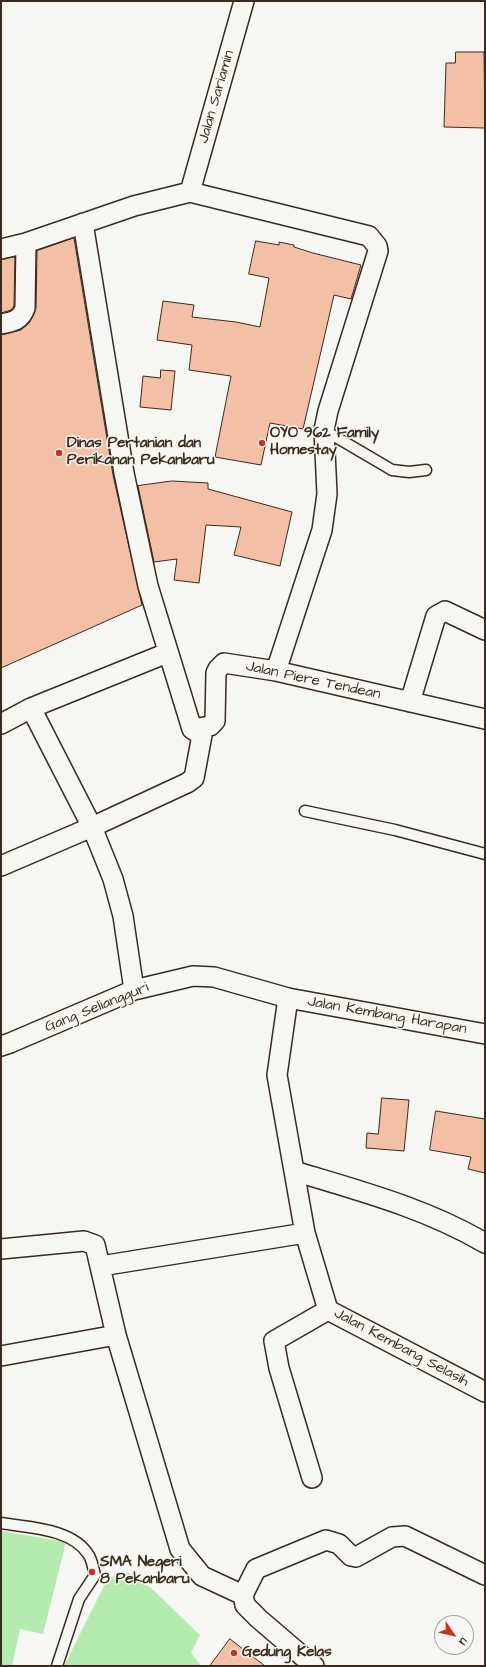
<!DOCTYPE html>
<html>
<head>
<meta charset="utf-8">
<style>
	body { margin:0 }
	#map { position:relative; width:486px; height:1667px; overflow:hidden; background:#f6f6f2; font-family:"Architects Daughter",sans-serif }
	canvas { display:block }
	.frame { position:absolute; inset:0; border:2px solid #3b2a1e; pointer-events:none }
	.north { position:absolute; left:434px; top:1615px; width:40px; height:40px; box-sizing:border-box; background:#f6f6f2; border:1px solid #aba49d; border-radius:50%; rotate:124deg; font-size:11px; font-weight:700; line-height:16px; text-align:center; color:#3b2a1e }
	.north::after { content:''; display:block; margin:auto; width:14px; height:18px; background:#c8321e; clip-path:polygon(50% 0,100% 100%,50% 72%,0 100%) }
</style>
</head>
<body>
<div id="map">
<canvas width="486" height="1667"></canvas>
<div class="frame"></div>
<div class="north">U</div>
</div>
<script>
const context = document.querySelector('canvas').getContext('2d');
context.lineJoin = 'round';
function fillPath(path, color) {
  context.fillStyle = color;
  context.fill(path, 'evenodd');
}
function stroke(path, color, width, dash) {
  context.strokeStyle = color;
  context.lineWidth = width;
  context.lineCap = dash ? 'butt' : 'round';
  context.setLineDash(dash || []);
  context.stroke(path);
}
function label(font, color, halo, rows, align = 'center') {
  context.font = font + ' "Architects Daughter",sans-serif';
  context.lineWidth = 3;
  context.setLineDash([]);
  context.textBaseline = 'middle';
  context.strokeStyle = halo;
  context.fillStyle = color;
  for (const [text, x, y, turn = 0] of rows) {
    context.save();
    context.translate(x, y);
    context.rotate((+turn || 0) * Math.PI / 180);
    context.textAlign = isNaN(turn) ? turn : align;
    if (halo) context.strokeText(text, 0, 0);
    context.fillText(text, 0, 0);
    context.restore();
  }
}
const green = new Path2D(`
	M 1,1531 L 66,1542 L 43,1634 L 20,1629 L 12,1666 L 1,1666 Z
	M 120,1573 L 130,1573 L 152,1589 L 200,1635 L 191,1653 L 201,1666 L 64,1666 L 107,1580 Z`);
const building = new Path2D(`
	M 456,52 L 484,52 L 485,128 L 444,127 L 446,63 L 455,63 Z
	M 74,238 L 113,475 L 142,605 L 1,668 L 1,335 L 21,330 L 29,323 L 33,316 L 36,308 L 37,251 Z
	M 256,241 L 279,245 L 279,242 L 294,245 L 294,247 L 313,253 L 361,265 L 351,299 L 334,295 L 303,429 L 270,423 L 261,465 L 215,457 L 231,376 L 189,370 L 192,345 L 157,340 L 163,301 L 194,305 L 192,317 L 236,322 L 260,327 L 269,278 L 249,274 Z
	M 15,257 L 14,306 L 11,310 L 1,313 L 1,260 Z
	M 161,370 L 175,371 L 171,410 L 140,407 L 143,376 L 160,378 Z
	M 172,481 L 208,483 L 208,489 L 292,512 L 280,566 L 234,555 L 241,527 L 206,525 L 199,583 L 174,580 L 177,559 L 154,562 L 138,486 Z
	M 382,1098 L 409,1100 L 404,1151 L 366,1148 L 367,1133 L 378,1134 Z
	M 436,1111 L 485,1119 L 485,1173 L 468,1169 L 471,1157 L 430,1150 Z
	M 230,1639 L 265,1666 L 210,1666 Z`);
const service = new Path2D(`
	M 324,430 L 392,470 L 409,472 L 426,470
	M 305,811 L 395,830 L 485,854
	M 1,1523 C 29,1528 71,1528 88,1554 C 92,1559 93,1568 95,1575 L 79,1599 L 57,1666`);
const minor = new Path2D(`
	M 190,192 L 244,1
	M 83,223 L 124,473 L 148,586 L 192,729 L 202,735 L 194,778 L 187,783 L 92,827 L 113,879 L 123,916 L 134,990
	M 1,249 L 26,243 L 134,206 L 190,192 L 369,236 L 377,246 L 378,251 L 328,411 L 324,430 L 327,494 L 322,530 L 276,671
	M 1,324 C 13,322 21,320 25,308 L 26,243
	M 410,702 L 436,616 L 445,611 L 485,630
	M 31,708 L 167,653
	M 1,724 L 31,708 L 92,827 L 1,866
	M 192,729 L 210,726 L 215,721 L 216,673 L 218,669 L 224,663 L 276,671 L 485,719
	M 288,998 L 277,1075 L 305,1233 L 328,1310
	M 1,1046 L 10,1043 L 134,990 L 193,976 L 214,977 L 288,998 L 485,1034
	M 294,1171 C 360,1191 425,1208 485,1243
	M 1,1249 L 84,1241 L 95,1245 L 116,1335 L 180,1549 L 202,1576 L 243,1595 L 245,1605 L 259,1619 L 314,1666
	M 101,1266 L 305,1233
	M 328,1310 L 485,1392
	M 1,1356 L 116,1335
	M 312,1478 L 279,1368 L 274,1341 L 328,1310
	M 243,1595 L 256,1569 L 326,1540 L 339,1544 L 351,1556 L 356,1557 L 392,1537 L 405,1536 L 485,1575`);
const markers = [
	[262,443,4,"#c8321e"],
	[59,453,4,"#c8321e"],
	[92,1572,4,"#c8321e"],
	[234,1653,4,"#c8321e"]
];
const streetNames = [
	["Jalan Sariamin",217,97,-74],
	["Jalan Piere Tendean",313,681,12],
	["Gang Seliangguri",97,1008,-22],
	["Jalan Kembang Harapan",387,1016,10],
	["Jalan Kembang Selasih",401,1348,28]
];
const poiNames = [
	["OYO 962 Family",270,434],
	["Homestay",270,451],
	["Dinas Pertanian dan",67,444],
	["Perikanan Pekanbaru",67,461],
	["SMA Negeri",100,1563],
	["8 Pekanbaru",100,1580],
	["Gedung Kelas",242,1653]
];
fillPath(green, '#b4ecaf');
fillPath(building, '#f4c0a5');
stroke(building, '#3b2a1e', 1);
stroke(service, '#3b2a1e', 13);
stroke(minor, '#3b2a1e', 22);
stroke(service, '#f6f6f2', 10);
stroke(minor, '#f6f6f2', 19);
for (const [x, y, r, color] of markers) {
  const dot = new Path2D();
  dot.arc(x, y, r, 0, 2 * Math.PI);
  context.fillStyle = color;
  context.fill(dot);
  stroke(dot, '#f6f6f2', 1.5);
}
label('15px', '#3b2a1e', '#f6f6f2', streetNames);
label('bold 15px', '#3b2a1e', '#f6f6f2', poiNames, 'left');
</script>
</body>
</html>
